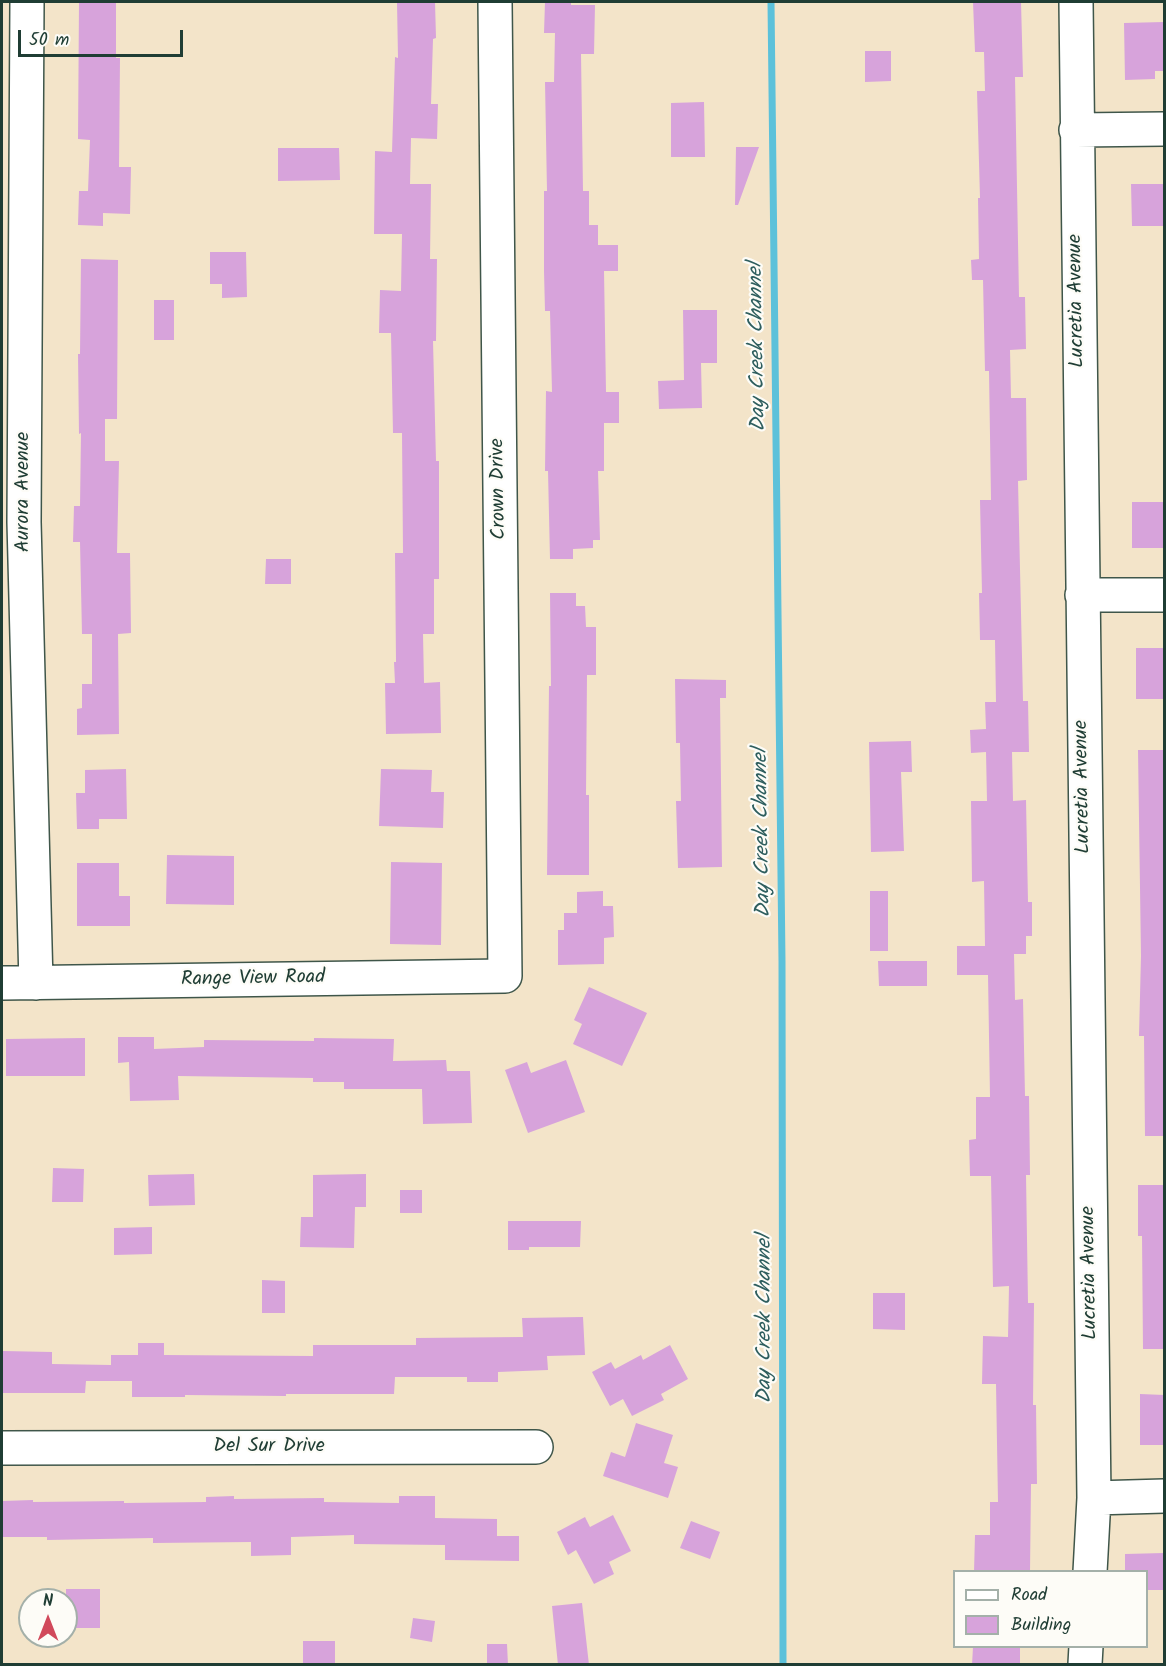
<!DOCTYPE html>
<html>
<head>
<meta charset="utf-8">
<style>
	body { margin:0 }
	#map { position:relative; width:1166px; height:1666px; overflow:hidden; background:#f3e4c9; font-family:Kalam,sans-serif }
	canvas { display:block }
	.frame { position:absolute; inset:0; border:3px solid #1f3d34; pointer-events:none }
	.legend { position:absolute; left:953px; top:1570px; width:195px; height:78px; box-sizing:border-box; background:#fdfcf7; border:2px solid #a4b0a9; margin:0; padding:8px 10px; list-style:none; font-size:18px; color:#1f3d34 }
	.legend li { display:flex; align-items:center; gap:12px; height:30px }
	.legend b { width:30px; border:2px solid #a4b0a9 }
	.north { position:absolute; left:18px; top:1588px; width:60px; height:60px; box-sizing:border-box; background:#fdfcf7; border:2px solid #a4b0a9; border-radius:50%; rotate:0deg; font-size:16px; font-weight:700; line-height:24px; text-align:center; color:#1f3d34 }
	.north::after { content:''; display:block; margin:auto; width:21px; height:27px; background:#d1495b; clip-path:polygon(50% 0,100% 100%,50% 72%,0 100%) }
	.scale { position:absolute; left:18px; top:30px; width:165px; height:27px; box-sizing:border-box; border:3px solid #1f3d34; border-top:0; padding-left:8px; font-size:18px; line-height:21px; white-space:nowrap; color:#1f3d34; -webkit-text-stroke:4px #fdfcf7; paint-order:stroke }
</style>
</head>
<body>
<div id="map">
<canvas width="1166" height="1666"></canvas>
<div class="frame"></div>
<ul class="legend">
<li><b style="height:8px;background:#fff"></b>Road</li>
<li><b style="height:16px;background:#d7a3db"></b>Building</li>
</ul>
<div class="north">N</div>
<div class="scale">50 m</div>
</div>
<script>
const context = document.querySelector('canvas').getContext('2d');
context.lineJoin = 'round';
function stroke(path, color, width, dash) {
  context.strokeStyle = color;
  context.lineWidth = width;
  context.lineCap = dash ? 'butt' : 'round';
  context.setLineDash(dash || []);
  context.stroke(path);
}
function fillPath(path, color) {
  context.fillStyle = color;
  context.fill(path, 'evenodd');
}
function label(font, color, halo, rows, align = 'center') {
  context.font = font + ' Kalam,sans-serif';
  context.lineWidth = 4.5;
  context.setLineDash([]);
  context.textBaseline = 'middle';
  context.strokeStyle = halo;
  context.fillStyle = color;
  for (const [text, x, y, turn = 0] of rows) {
    context.save();
    context.translate(x, y);
    context.rotate((+turn || 0) * Math.PI / 180);
    context.textAlign = isNaN(turn) ? turn : align;
    if (halo) context.strokeText(text, 0, 0);
    context.fillText(text, 0, 0);
    context.restore();
  }
}
const stream = new Path2D(`
	M 771,2 L 782,961 L 783,1664`);
const building = new Path2D(`
	M 79,2 L 116,2 L 116,58 L 120,58 L 119,167 L 131,167 L 130,214 L 103,213 L 103,226 L 78,225 L 79,191 L 88,191 L 90,140 L 78,139 Z
	M 397,2 L 435,2 L 436,38 L 433,39 L 431,104 L 438,104 L 437,139 L 411,138 L 410,184 L 431,184 L 430,259 L 437,259 L 436,341 L 433,341 L 436,461 L 439,461 L 439,579 L 434,579 L 434,634 L 423,634 L 424,683 L 440,682 L 441,733 L 386,734 L 385,683 L 395,683 L 394,662 L 396,662 L 395,553 L 403,553 L 402,433 L 393,433 L 391,333 L 379,333 L 380,290 L 401,291 L 402,234 L 374,234 L 375,151 L 392,152 L 395,57 L 398,58 Z
	M 545,2 L 571,2 L 571,5 L 595,5 L 594,54 L 581,54 L 583,191 L 589,191 L 589,225 L 598,225 L 598,245 L 618,245 L 618,271 L 604,271 L 606,392 L 619,392 L 619,423 L 604,423 L 604,471 L 598,471 L 600,540 L 593,540 L 593,548 L 573,549 L 573,559 L 550,559 L 548,471 L 545,471 L 546,391 L 552,392 L 550,311 L 545,311 L 544,271 L 544,191 L 547,191 L 545,82 L 554,82 L 555,33 L 544,33 Z
	M 973,2 L 1021,2 L 1023,77 L 1015,77 L 1019,297 L 1025,297 L 1026,349 L 1010,350 L 1011,398 L 1026,398 L 1027,480 L 1018,481 L 1023,701 L 1028,701 L 1029,752 L 1012,752 L 1013,801 L 1026,800 L 1028,902 L 1032,902 L 1032,936 L 1026,936 L 1026,954 L 1014,954 L 1015,1000 L 1023,999 L 1025,1096 L 1029,1096 L 1030,1175 L 1026,1175 L 1028,1303 L 1034,1303 L 1033,1405 L 1036,1405 L 1037,1484 L 1031,1484 L 1030,1572 L 974,1572 L 975,1535 L 990,1535 L 990,1502 L 998,1502 L 996,1384 L 982,1384 L 983,1336 L 1008,1337 L 1009,1286 L 993,1287 L 991,1176 L 970,1176 L 969,1140 L 976,1139 L 976,1097 L 990,1097 L 988,975 L 957,975 L 957,946 L 985,946 L 984,881 L 972,882 L 971,801 L 987,801 L 986,752 L 971,753 L 970,730 L 986,729 L 985,702 L 996,702 L 995,640 L 980,640 L 979,593 L 982,593 L 980,500 L 991,500 L 989,371 L 985,371 L 983,280 L 972,280 L 971,260 L 979,259 L 978,198 L 980,198 L 977,91 L 985,91 L 984,52 L 975,52 Z
	M 1164,22 L 1164,71 L 1155,71 L 1155,79 L 1125,80 L 1124,23 Z
	M 865,51 L 891,51 L 891,81 L 865,82 Z
	M 704,102 L 705,157 L 671,157 L 671,103 Z
	M 736,147 L 759,147 L 738,205 L 735,205 Z
	M 278,148 L 339,148 L 340,180 L 278,181 Z
	M 1131,184 L 1164,184 L 1164,226 L 1132,226 Z
	M 210,252 L 246,252 L 247,297 L 222,298 L 222,284 L 210,284 Z
	M 81,259 L 118,260 L 117,419 L 105,419 L 105,461 L 119,461 L 117,553 L 130,553 L 131,633 L 118,634 L 119,734 L 77,735 L 77,709 L 82,708 L 82,684 L 92,684 L 92,634 L 82,634 L 80,542 L 73,542 L 74,506 L 80,506 L 81,433 L 79,434 L 78,354 L 80,354 Z
	M 154,300 L 174,300 L 174,340 L 154,340 Z
	M 683,310 L 717,310 L 717,363 L 701,363 L 702,408 L 659,409 L 658,381 L 684,380 Z
	M 1132,502 L 1164,502 L 1164,548 L 1132,548 Z
	M 266,559 L 291,559 L 291,584 L 265,584 Z
	M 550,593 L 576,593 L 576,606 L 585,606 L 586,627 L 596,627 L 596,675 L 587,675 L 586,795 L 589,795 L 589,875 L 547,875 L 549,686 L 551,686 Z
	M 1136,648 L 1164,648 L 1164,699 L 1136,699 Z
	M 675,679 L 726,680 L 726,698 L 720,698 L 722,867 L 678,868 L 676,801 L 681,801 L 680,743 L 676,743 Z
	M 911,741 L 912,772 L 901,772 L 904,851 L 871,852 L 869,742 Z
	M 1138,750 L 1164,750 L 1164,1136 L 1145,1136 L 1144,1036 L 1139,1036 L 1141,956 Z
	M 126,769 L 127,819 L 99,819 L 99,829 L 77,829 L 76,793 L 85,793 L 85,770 Z
	M 381,769 L 432,770 L 431,792 L 444,792 L 443,828 L 379,826 Z
	M 167,855 L 234,856 L 234,905 L 166,904 Z
	M 391,862 L 442,863 L 441,945 L 390,944 Z
	M 77,863 L 119,863 L 119,896 L 130,896 L 130,926 L 77,926 Z
	M 603,891 L 603,906 L 613,906 L 614,937 L 604,938 L 604,964 L 558,965 L 558,930 L 564,930 L 564,913 L 577,913 L 577,892 Z
	M 870,891 L 888,891 L 888,951 L 870,951 Z
	M 878,961 L 927,961 L 927,986 L 879,986 Z
	M 589,987 L 647,1013 L 622,1066 L 573,1044 L 582,1024 L 574,1020 Z
	M 118,1037 L 154,1037 L 154,1049 L 204,1047 L 204,1040 L 314,1041 L 314,1038 L 394,1039 L 393,1061 L 446,1060 L 447,1071 L 470,1071 L 472,1123 L 423,1124 L 422,1089 L 344,1089 L 344,1082 L 313,1082 L 313,1078 L 178,1076 L 179,1100 L 130,1101 L 129,1062 L 118,1063 Z
	M 85,1038 L 85,1076 L 6,1076 L 6,1039 Z
	M 566,1060 L 585,1112 L 528,1133 L 505,1070 L 527,1062 L 531,1073 Z
	M 53,1168 L 84,1169 L 83,1202 L 52,1202 Z
	M 194,1174 L 195,1205 L 149,1206 L 148,1175 Z
	M 366,1174 L 366,1207 L 355,1207 L 354,1248 L 300,1247 L 301,1217 L 313,1217 L 313,1175 Z
	M 1138,1185 L 1164,1185 L 1164,1349 L 1143,1349 L 1142,1236 L 1138,1236 Z
	M 400,1190 L 422,1190 L 422,1213 L 400,1213 Z
	M 508,1221 L 581,1221 L 580,1247 L 529,1247 L 529,1250 L 508,1250 Z
	M 152,1227 L 152,1254 L 114,1255 L 114,1228 Z
	M 262,1280 L 285,1281 L 285,1313 L 262,1313 Z
	M 873,1293 L 905,1293 L 905,1330 L 873,1329 Z
	M 583,1317 L 585,1355 L 547,1356 L 548,1370 L 498,1372 L 498,1382 L 467,1382 L 467,1377 L 395,1377 L 394,1394 L 286,1394 L 286,1396 L 185,1395 L 185,1397 L 132,1397 L 132,1381 L 86,1381 L 85,1393 L 3,1393 L 3,1351 L 52,1352 L 52,1364 L 111,1365 L 111,1355 L 138,1355 L 138,1343 L 164,1343 L 164,1355 L 313,1356 L 313,1345 L 416,1345 L 416,1338 L 523,1337 L 522,1318 Z
	M 670,1345 L 688,1379 L 661,1394 L 664,1400 L 632,1416 L 623,1399 L 610,1406 L 592,1372 L 611,1362 L 615,1369 L 641,1355 L 643,1360 Z
	M 1140,1394 L 1164,1395 L 1164,1445 L 1140,1445 Z
	M 636,1423 L 673,1435 L 664,1463 L 678,1467 L 668,1498 L 603,1476 L 611,1452 L 625,1457 Z
	M 234,1496 L 234,1499 L 324,1498 L 324,1502 L 399,1503 L 399,1496 L 435,1496 L 435,1518 L 497,1519 L 497,1536 L 519,1536 L 519,1561 L 445,1560 L 445,1545 L 354,1544 L 354,1535 L 291,1537 L 291,1555 L 251,1556 L 251,1542 L 153,1543 L 153,1538 L 47,1540 L 47,1537 L 2,1537 L 2,1501 L 33,1500 L 33,1502 L 124,1501 L 124,1503 L 206,1502 L 206,1497 Z
	M 613,1515 L 631,1551 L 609,1562 L 614,1574 L 594,1584 L 576,1550 L 568,1555 L 557,1532 L 585,1517 L 590,1527 Z
	M 691,1521 L 720,1532 L 710,1559 L 680,1548 Z
	M 1164,1553 L 1164,1590 L 1146,1590 L 1146,1572 L 1125,1572 L 1125,1554 Z
	M 66,1589 L 100,1589 L 100,1628 L 66,1628 Z
	M 582,1603 L 589,1665 L 558,1665 L 552,1606 Z
	M 413,1618 L 435,1621 L 432,1642 L 410,1638 Z
	M 303,1641 L 335,1641 L 335,1665 L 303,1665 Z
	M 487,1644 L 507,1644 L 508,1665 L 487,1665 Z
	M 973,1647 L 1020,1647 L 1020,1665 L 972,1665 Z`);
const minor = new Path2D(`
	M 27,2 L 24,522 L 36,983
	M 1076,2 L 1094,1498 L 1090,1572
	M 1076,130 L 1164,129
	M 1082,595 L 1164,595
	M 2,983 L 505,976 L 495,2
	M 2,1448 L 536,1447
	M 1094,1498 L 1164,1496
	M 1085,1664 L 1086,1646`);
const streetNames = [
	["Lucretia Avenue",1078,301,-91],
	["Crown Drive",500,489,-91],
	["Aurora Avenue",25,492,-90],
	["Lucretia Avenue",1084,787,-91],
	["Range View Road",253,980,-1],
	["Lucretia Avenue",1091,1273,-91],
	["Del Sur Drive",269,1448]
];
const waterNames = [
	["Day Creek Channel",759,347,-91],
	["Day Creek Channel",764,833,-91],
	["Day Creek Channel",766,1319,-90]
];
stroke(stream, '#5cc1da', 7);
fillPath(building, '#d7a3db');
stroke(minor, '#3f564a', 36);
stroke(minor, '#fff', 33);
label('20px', '#1f3d34', '#fdfcf7', streetNames);
label('italic 21px', '#2e5e5e', '#fdfcf7', waterNames);
</script>
</body>
</html>
